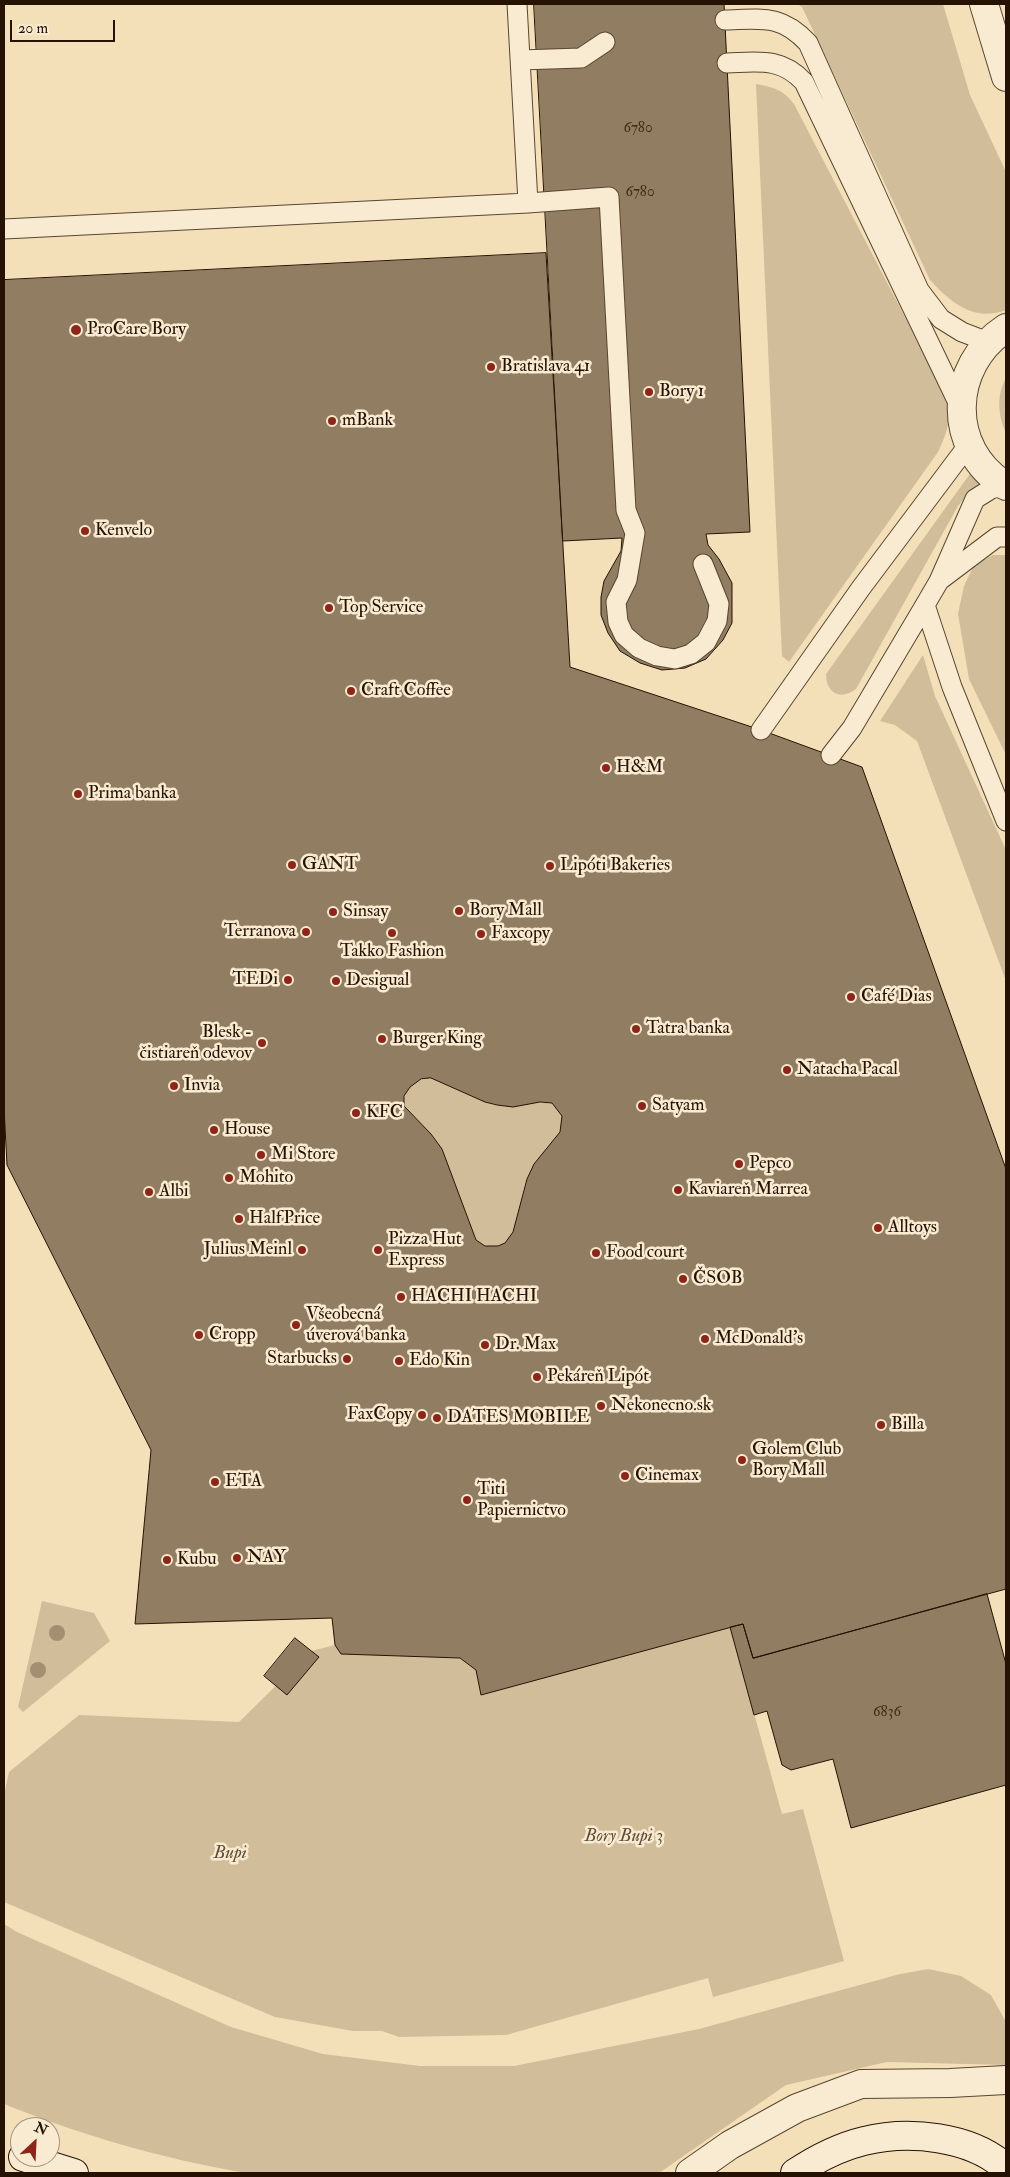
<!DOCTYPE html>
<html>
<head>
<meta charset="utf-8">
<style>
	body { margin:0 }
	#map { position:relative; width:1010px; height:2177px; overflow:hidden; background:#f4e0b8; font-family:"IM FELL Double Pica",serif }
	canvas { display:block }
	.frame { position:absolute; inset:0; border:5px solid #251203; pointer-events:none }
	.north { position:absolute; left:10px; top:2117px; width:50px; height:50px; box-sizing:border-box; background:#f8ebd1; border:1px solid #a4947f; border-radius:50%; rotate:25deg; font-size:14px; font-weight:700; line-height:20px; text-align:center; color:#251203 }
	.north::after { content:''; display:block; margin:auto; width:18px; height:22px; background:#8f2418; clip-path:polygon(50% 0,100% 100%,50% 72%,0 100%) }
	.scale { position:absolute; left:10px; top:20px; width:105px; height:22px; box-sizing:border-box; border:2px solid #251203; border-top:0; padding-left:6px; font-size:15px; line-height:18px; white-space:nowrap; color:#251203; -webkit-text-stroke:4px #f8ebd1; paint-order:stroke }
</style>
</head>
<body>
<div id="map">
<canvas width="1010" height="2177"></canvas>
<div class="frame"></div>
<div class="north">N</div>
<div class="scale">20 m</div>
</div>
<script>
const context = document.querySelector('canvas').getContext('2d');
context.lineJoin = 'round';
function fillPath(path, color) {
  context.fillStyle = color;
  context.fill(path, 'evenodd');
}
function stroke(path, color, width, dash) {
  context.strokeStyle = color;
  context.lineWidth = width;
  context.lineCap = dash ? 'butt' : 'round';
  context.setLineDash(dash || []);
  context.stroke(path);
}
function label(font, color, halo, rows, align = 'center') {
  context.font = font + ' "IM FELL Double Pica",serif';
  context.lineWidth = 5;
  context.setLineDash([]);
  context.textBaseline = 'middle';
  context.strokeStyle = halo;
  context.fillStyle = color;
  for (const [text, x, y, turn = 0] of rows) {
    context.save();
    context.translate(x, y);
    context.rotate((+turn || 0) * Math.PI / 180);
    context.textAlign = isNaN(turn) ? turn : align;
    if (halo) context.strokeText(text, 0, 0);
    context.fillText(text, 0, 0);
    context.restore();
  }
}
const green = new Path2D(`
	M 797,4 L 943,4 L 970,95 L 1006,172 L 1006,310 C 974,322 951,303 930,280 L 802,7 Z
	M 756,84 C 773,87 784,90 794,104 L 943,390 C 952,416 950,427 938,452 L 789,662 L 782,656 Z
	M 1006,378 L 1006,433 C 998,416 996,395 1006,378 Z
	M 972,471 L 985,485 L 967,495 L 958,506 L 856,689 C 840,701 826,693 826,674 Z
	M 993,555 L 1006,555 L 1006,755 L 969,679 L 958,614 L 964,586 L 974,565 Z
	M 923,655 L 935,696 L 1006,850 L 1006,981 L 917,741 L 895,725 L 880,721 Z
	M 431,1078 C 454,1082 472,1100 495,1105 C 515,1109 533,1100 552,1103 L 562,1116 C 562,1121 562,1127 560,1131 C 555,1146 533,1161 526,1182 C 520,1197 518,1234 504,1243 C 495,1249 484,1247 476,1240 L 442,1149 L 431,1134 L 404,1106 C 403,1090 414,1078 431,1078 Z
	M 42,1601 L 94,1613 L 110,1641 L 23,1712 L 18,1707 Z
	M 730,1627 L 782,1814 L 803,1809 L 844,1961 L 713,1997 L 708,1978 L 506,2035 L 399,2037 L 382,2031 L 353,2031 L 275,2017 L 4,1902 L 4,1795 L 9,1772 L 79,1715 L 239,1722 L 311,1651 L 335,1645 L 342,1654 L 460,1658 L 476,1670 L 481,1695 Z
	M 4,1924 L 17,1932 L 231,2027 L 323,2054 L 420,2066 L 514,2066 L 699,2029 L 900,1974 L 928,1969 L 961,1976 L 991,1995 L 1006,2022 L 1006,2065 L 887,2062 L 786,2085 L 659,2173 L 246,2173 C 163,2159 81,2135 4,2104 Z`);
const building = new Path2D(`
	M 534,4 L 724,4 L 750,532 L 706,534 L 708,545 L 719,559 L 732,583 L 732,623 L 723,640 L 706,659 L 685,668 L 662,670 L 640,663 L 620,651 L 608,633 L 601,615 L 601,597 L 604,581 L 621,551 L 622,538 L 563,541 Z
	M 546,253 L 570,667 L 761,730 L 862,767 L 1006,1169 L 1006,1589 L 753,1658 L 743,1624 L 481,1695 L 476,1670 L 460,1658 L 341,1654 L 335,1645 L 332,1618 L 135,1624 L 151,1450 L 7,1165 L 4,1108 L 4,280 ZM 431,1078 L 485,1102 L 497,1105 L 513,1107 L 540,1102 L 552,1103 L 562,1116 L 560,1132 L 534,1164 L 527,1179 L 513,1232 L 505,1243 L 498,1246 L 485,1246 L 476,1240 L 442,1149 L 431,1134 L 404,1106 L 404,1096 L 410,1087 L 421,1079 Z
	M 987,1594 L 1006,1664 L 1006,1785 L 851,1828 L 833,1759 L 791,1770 L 782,1765 L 767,1711 L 754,1715 L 730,1627 L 743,1624 L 753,1658 Z
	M 295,1638 L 319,1657 L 287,1695 L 264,1676 Z`);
const lane = new Path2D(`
	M 725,20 C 762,19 781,14 808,43 L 919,290 L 941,319 L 962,332 L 988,342
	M 520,60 L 581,58 L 605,42
	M 727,63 C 758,62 781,57 804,82 L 961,409
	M 528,203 L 609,197 L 626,510 L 635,533 L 627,580 L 616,602 L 618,622 L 624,635 L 639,648 L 657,656 L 675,659 L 691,654 L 706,642 L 717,621 L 719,604 L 703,564
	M 4,229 L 528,203 L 517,4
	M 940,580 L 997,537 L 1006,537
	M 925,605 L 952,687 L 1006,821
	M 761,730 L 861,588 L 969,444
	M 831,755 L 852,728 L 925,605 L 939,581 L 975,499 L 991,489 L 1005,485`);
const street = new Path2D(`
	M 984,4 L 1006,77
	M 1006,328 C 949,365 945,449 1006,486
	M 690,2173 L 730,2145 L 797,2108 L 861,2084 L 950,2083 L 1006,2080`);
const secondary = new Path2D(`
	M 23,2157 L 74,2173
	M 795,2173 C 816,2159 839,2147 864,2141 C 909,2130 971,2136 1006,2168`);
const trees = [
	[57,1633],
	[38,1670]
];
const markers = [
	[76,330,6,"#8f2418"],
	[491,367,5,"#8f2418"],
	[649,392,5,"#8f2418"],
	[332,421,5,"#8f2418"],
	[85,531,5,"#8f2418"],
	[329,608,5,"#8f2418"],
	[351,691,5,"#8f2418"],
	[606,768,5,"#8f2418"],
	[78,794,5,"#8f2418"],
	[292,865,5,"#8f2418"],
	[550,866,5,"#8f2418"],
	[459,911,5,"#8f2418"],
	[333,912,5,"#8f2418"],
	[306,932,5,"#8f2418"],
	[392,933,5,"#8f2418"],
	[481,934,5,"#8f2418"],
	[288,980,5,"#8f2418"],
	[336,981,5,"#8f2418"],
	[851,997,5,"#8f2418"],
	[636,1029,5,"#8f2418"],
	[382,1039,5,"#8f2418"],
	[262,1043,5,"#8f2418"],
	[787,1070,5,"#8f2418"],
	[174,1086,5,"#8f2418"],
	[642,1106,5,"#8f2418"],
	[356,1113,5,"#8f2418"],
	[214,1130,5,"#8f2418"],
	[261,1155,5,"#8f2418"],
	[739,1164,5,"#8f2418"],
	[229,1178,5,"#8f2418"],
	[678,1190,5,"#8f2418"],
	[149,1192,5,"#8f2418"],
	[239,1219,5,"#8f2418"],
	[878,1228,5,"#8f2418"],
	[302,1250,5,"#8f2418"],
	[378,1250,5,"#8f2418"],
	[596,1253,5,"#8f2418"],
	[683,1279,5,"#8f2418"],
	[401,1297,5,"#8f2418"],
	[296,1325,5,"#8f2418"],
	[199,1335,5,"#8f2418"],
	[705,1339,5,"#8f2418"],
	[485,1345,5,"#8f2418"],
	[347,1359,5,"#8f2418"],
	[399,1361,5,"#8f2418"],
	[537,1377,5,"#8f2418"],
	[601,1406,5,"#8f2418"],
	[422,1415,5,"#8f2418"],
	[437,1418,5,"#8f2418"],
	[881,1425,5,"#8f2418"],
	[742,1460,5,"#8f2418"],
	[625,1476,5,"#8f2418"],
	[215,1482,5,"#8f2418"],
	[467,1500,5,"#8f2418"],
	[237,1558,5,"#8f2418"],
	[167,1560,5,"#8f2418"]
];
const numberNames = [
	["6780",638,129],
	["6780",640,193],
	["6836",887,1713]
];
const poiNames = [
	["ProCare Bory",87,330],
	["Bratislava 41",501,367],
	["Bory 1",659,392],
	["mBank",342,421],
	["Kenvelo",95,531],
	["Top Service",339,608],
	["Craft Coffee",361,691],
	["H&M",616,768],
	["Prima banka",88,794],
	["GANT",302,865],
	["Lipóti Bakeries",560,866],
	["Bory Mall",469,911],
	["Sinsay",343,912],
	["Terranova",296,932,"right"],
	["Faxcopy",491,934],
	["Takko Fashion",392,952,"center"],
	["TEDi",278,980,"right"],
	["Desigual",346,981],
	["Café Dias",861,997],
	["Tatra banka",646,1029],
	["Blesk -",252,1033,"right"],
	["čistiareň odevov",252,1054,"right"],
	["Burger King",392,1039],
	["Natacha Pacal",797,1070],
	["Invia",184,1086],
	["Satyam",652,1106],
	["KFC",366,1113],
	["House",224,1130],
	["Mi Store",271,1155],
	["Pepco",749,1164],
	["Mohito",239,1178],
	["Kaviareň Marrea",688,1190],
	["Albi",159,1192],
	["HalfPrice",249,1219],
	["Alltoys",888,1228],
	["Pizza Hut",388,1240],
	["Express",388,1261],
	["Julius Meinl",292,1250,"right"],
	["Food court",606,1253],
	["ČSOB",693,1279],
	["HACHI HACHI",411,1297],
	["Všeobecná",306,1315],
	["úverová banka",306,1336],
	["Cropp",209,1335],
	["McDonald's",715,1339],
	["Dr. Max",495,1345],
	["Starbucks",337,1359,"right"],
	["Edo Kin",409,1361],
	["Pekáreň Lipót",547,1377],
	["Nekonecno.sk",611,1406],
	["FaxCopy",412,1415,"right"],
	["DATES MOBILE",447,1418],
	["Billa",891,1425],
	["Golem Club",752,1450],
	["Bory Mall",752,1471],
	["Cinemax",635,1476],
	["ETA",225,1482],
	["Titi",477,1490],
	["Papiernictvo",477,1511],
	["NAY",247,1558],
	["Kubu",177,1560]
];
const parkNames = [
	["Bory Bupi 3",624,1837],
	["Bupi",230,1854]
];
fillPath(green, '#d1bd99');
fillPath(building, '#917d61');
stroke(building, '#251203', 1);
stroke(lane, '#594630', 21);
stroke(street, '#594630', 30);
stroke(secondary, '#251203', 30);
stroke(lane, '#f8ebd1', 19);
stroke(street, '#f8ebd1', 28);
stroke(secondary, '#f8ebd1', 28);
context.fillStyle = '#a39072';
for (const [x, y] of trees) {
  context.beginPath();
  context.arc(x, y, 8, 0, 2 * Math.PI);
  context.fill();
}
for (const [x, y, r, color] of markers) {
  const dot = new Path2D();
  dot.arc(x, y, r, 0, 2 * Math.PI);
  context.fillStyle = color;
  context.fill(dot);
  stroke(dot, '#f8ebd1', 2);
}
label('15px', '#402d1a', null, numberNames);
label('18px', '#251203', '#f8ebd1', poiNames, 'left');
label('italic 18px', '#614e38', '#f8ebd1', parkNames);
</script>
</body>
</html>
